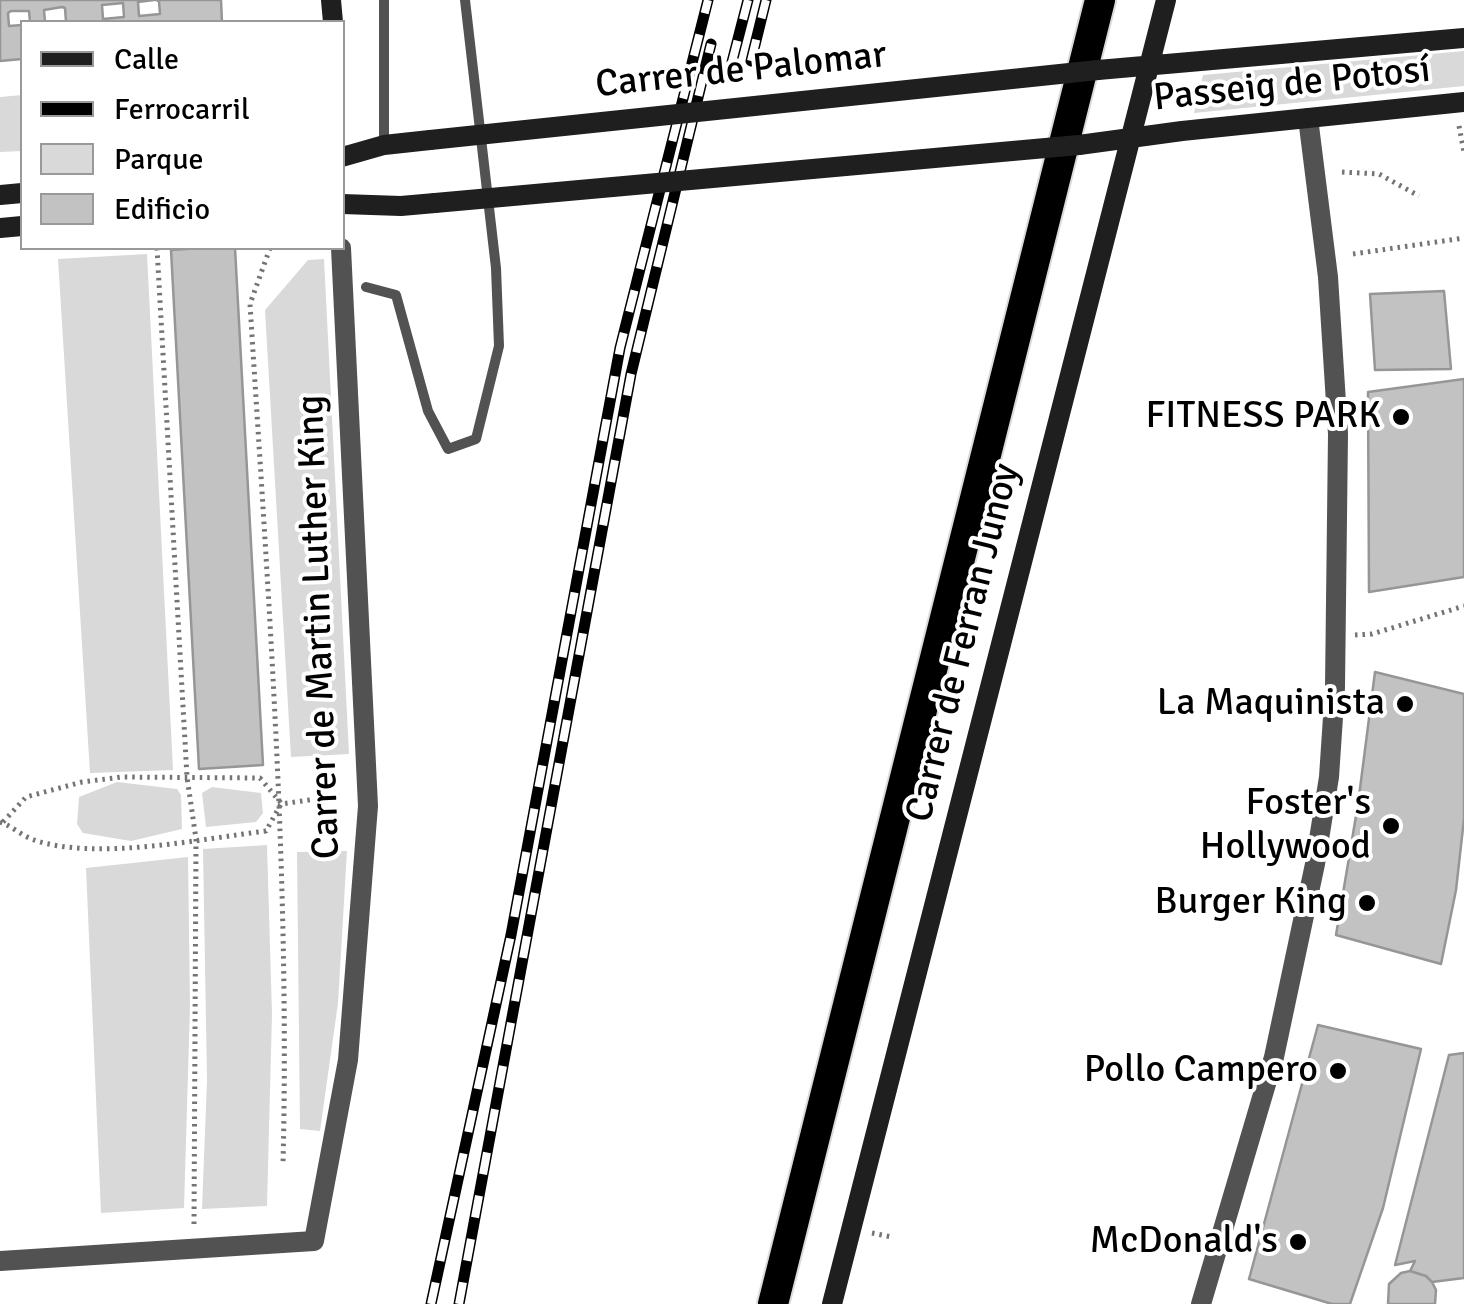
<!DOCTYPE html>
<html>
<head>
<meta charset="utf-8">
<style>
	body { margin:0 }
	#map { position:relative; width:1464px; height:1304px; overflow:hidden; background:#fff; font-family:Signika,sans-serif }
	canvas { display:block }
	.legend { position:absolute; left:20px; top:20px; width:325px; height:230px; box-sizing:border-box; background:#fff; border:2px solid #999; margin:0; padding:12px 18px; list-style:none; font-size:30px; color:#000 }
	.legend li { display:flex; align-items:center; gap:20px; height:50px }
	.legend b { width:50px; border:2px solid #999 }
</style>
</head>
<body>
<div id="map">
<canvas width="1464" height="1304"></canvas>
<ul class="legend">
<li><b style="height:12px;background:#1f1f1f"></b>Calle</li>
<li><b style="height:12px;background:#000"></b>Ferrocarril</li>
<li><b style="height:28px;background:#d9d9d9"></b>Parque</li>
<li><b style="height:28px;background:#c2c2c2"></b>Edificio</li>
</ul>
</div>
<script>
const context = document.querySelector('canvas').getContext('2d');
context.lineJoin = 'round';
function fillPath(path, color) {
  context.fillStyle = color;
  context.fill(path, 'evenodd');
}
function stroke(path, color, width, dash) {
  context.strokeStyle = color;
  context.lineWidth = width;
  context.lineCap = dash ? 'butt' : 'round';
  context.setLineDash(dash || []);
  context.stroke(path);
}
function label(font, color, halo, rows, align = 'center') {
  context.font = font + ' Signika,sans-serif';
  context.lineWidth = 8;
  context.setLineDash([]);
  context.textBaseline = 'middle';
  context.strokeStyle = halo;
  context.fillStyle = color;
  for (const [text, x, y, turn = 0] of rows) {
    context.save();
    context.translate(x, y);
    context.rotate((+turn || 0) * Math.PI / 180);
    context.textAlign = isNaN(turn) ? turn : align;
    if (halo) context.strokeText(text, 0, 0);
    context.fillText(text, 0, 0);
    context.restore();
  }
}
const green = new Path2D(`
	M 1464,51 L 1464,86 L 1194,113 L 1203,75 Z
	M 22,95 L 22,151 L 0,152 L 0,97 Z
	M 147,254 L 173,770 L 90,773 L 58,259 Z
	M 324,259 L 349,754 L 291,757 L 265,310 L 308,260 Z
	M 117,782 L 177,789 L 181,795 L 182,829 L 131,841 L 83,833 L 77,824 L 79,797 Z
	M 212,787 L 261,793 L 263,813 L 256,822 L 206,827 L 202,793 Z
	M 267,845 L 272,1014 L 267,1206 L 202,1209 L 207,1080 L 203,849 Z
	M 347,851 L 338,1003 L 320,1131 L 300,1129 L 297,852 Z
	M 188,857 L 190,1006 L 184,1208 L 101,1213 L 86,868 Z`);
const building = new Path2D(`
	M 0,0 L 154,0 L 138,2 L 139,16 L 160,14 L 159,1 L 156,0 L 221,0 L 222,22 L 63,22 L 66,22 L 65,8 L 62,7 L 44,10 L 45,22 L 30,22 L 29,11 L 11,11 L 8,13 L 9,26 L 22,25 L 22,59 L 0,61 ZM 123,3 L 124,17 L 103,19 L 102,5 Z
	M 201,248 L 235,248 L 263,765 L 199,769 L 171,250 Z
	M 1444,291 L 1451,369 L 1375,370 L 1370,294 Z
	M 1464,379 L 1464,577 L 1369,592 L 1368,392 Z
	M 1375,672 L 1464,694 L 1464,819 L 1456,890 L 1441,964 L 1336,935 L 1358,804 Z
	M 1318,1025 L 1421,1049 L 1383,1208 L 1350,1304 L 1332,1304 L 1249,1279 Z
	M 1464,1053 L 1464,1278 L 1432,1282 L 1426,1276 L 1410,1271 L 1415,1261 L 1395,1265 L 1449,1055 Z
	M 1410,1271 L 1426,1276 L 1432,1282 L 1436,1290 L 1435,1304 L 1388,1304 L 1389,1284 L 1401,1273 Z`);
const path = new Path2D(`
	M 1459,126 L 1464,152
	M 1342,172 L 1379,174 L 1419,196
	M 157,248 L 187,777 L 196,839 L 194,1224
	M 270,248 L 250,304 C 268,591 290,877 283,1165
	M 1353,254 L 1464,238
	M 1355,635 L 1372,634 L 1464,606
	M 0,822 C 12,826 22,836 34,840 C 96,861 200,839 266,831 L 281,804 L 344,795
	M 3,822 L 26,797 L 82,782 L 122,777 L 260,778 L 281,803
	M 872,1233 L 892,1237`);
const lane = new Path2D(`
	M 384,0 L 384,144
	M 366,287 L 396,295 L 428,411 L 448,449 L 476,439 L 499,346 L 496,268 L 465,0`);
const street = new Path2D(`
	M 0,1261 L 314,1241 L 348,1060 L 368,806 L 341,248
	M 1201,1304 L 1274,1057 L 1315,864 L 1329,777 L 1335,687 L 1338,434 L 1328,277 L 1308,118`);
const secondary = new Path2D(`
	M 331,0 L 333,22
	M 1098,70 L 1464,38
	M 1079,145 L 1182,131 L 1464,102
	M 342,157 L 384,145 L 430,140
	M 0,195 L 22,193
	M 342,204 L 401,206 L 435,203
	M 0,228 L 22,226
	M 832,1304 L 1166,0`);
const highway = new Path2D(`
	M 773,1304 L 1100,0`);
const rail = new Path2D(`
	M 751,61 L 766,0
	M 732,62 L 748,0
	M 431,1304 L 511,935 L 620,348 L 708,0
	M 459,1304 L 631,374 L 711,44`);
const secondaryBridge = new Path2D(`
	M 430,140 L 1098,70
	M 435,203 L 1079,145`);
const markers = [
	[1401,417,10,"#000"],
	[1405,704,10,"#000"],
	[1391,826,10,"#000"],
	[1367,903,10,"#000"],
	[1338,1071,10,"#000"],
	[1298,1242,10,"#000"]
];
const streetNames = [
	["Carrer de Palomar",741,71,-6],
	["Passeig de Potosí",1292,85,-6],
	["Carrer de Martin Luther King",320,627,-92],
	["Carrer de Ferran Junoy",964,643,-76]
];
const poiNames = [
	["FITNESS PARK",1381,417],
	["La Maquinista",1385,704],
	["Foster's",1371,804],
	["Hollywood",1371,848],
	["Burger King",1347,903],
	["Pollo Campero",1318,1071],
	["McDonald's",1278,1242]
];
fillPath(green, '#d9d9d9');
fillPath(building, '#c2c2c2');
stroke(building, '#969696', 2.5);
stroke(highway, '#dbdbdb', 34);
stroke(path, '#747474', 5, [2.5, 5]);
stroke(lane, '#525252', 10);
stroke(street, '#525252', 20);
stroke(secondary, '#1f1f1f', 20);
stroke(highway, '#000', 30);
stroke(rail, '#000', 11);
stroke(rail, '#fff', 8, [22]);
stroke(secondaryBridge, '#1f1f1f', 20);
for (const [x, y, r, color] of markers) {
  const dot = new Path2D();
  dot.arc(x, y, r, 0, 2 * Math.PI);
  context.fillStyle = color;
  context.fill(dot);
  stroke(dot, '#fff', 4);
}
label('38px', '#000', '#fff', streetNames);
label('38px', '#000', '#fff', poiNames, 'right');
</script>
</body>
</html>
